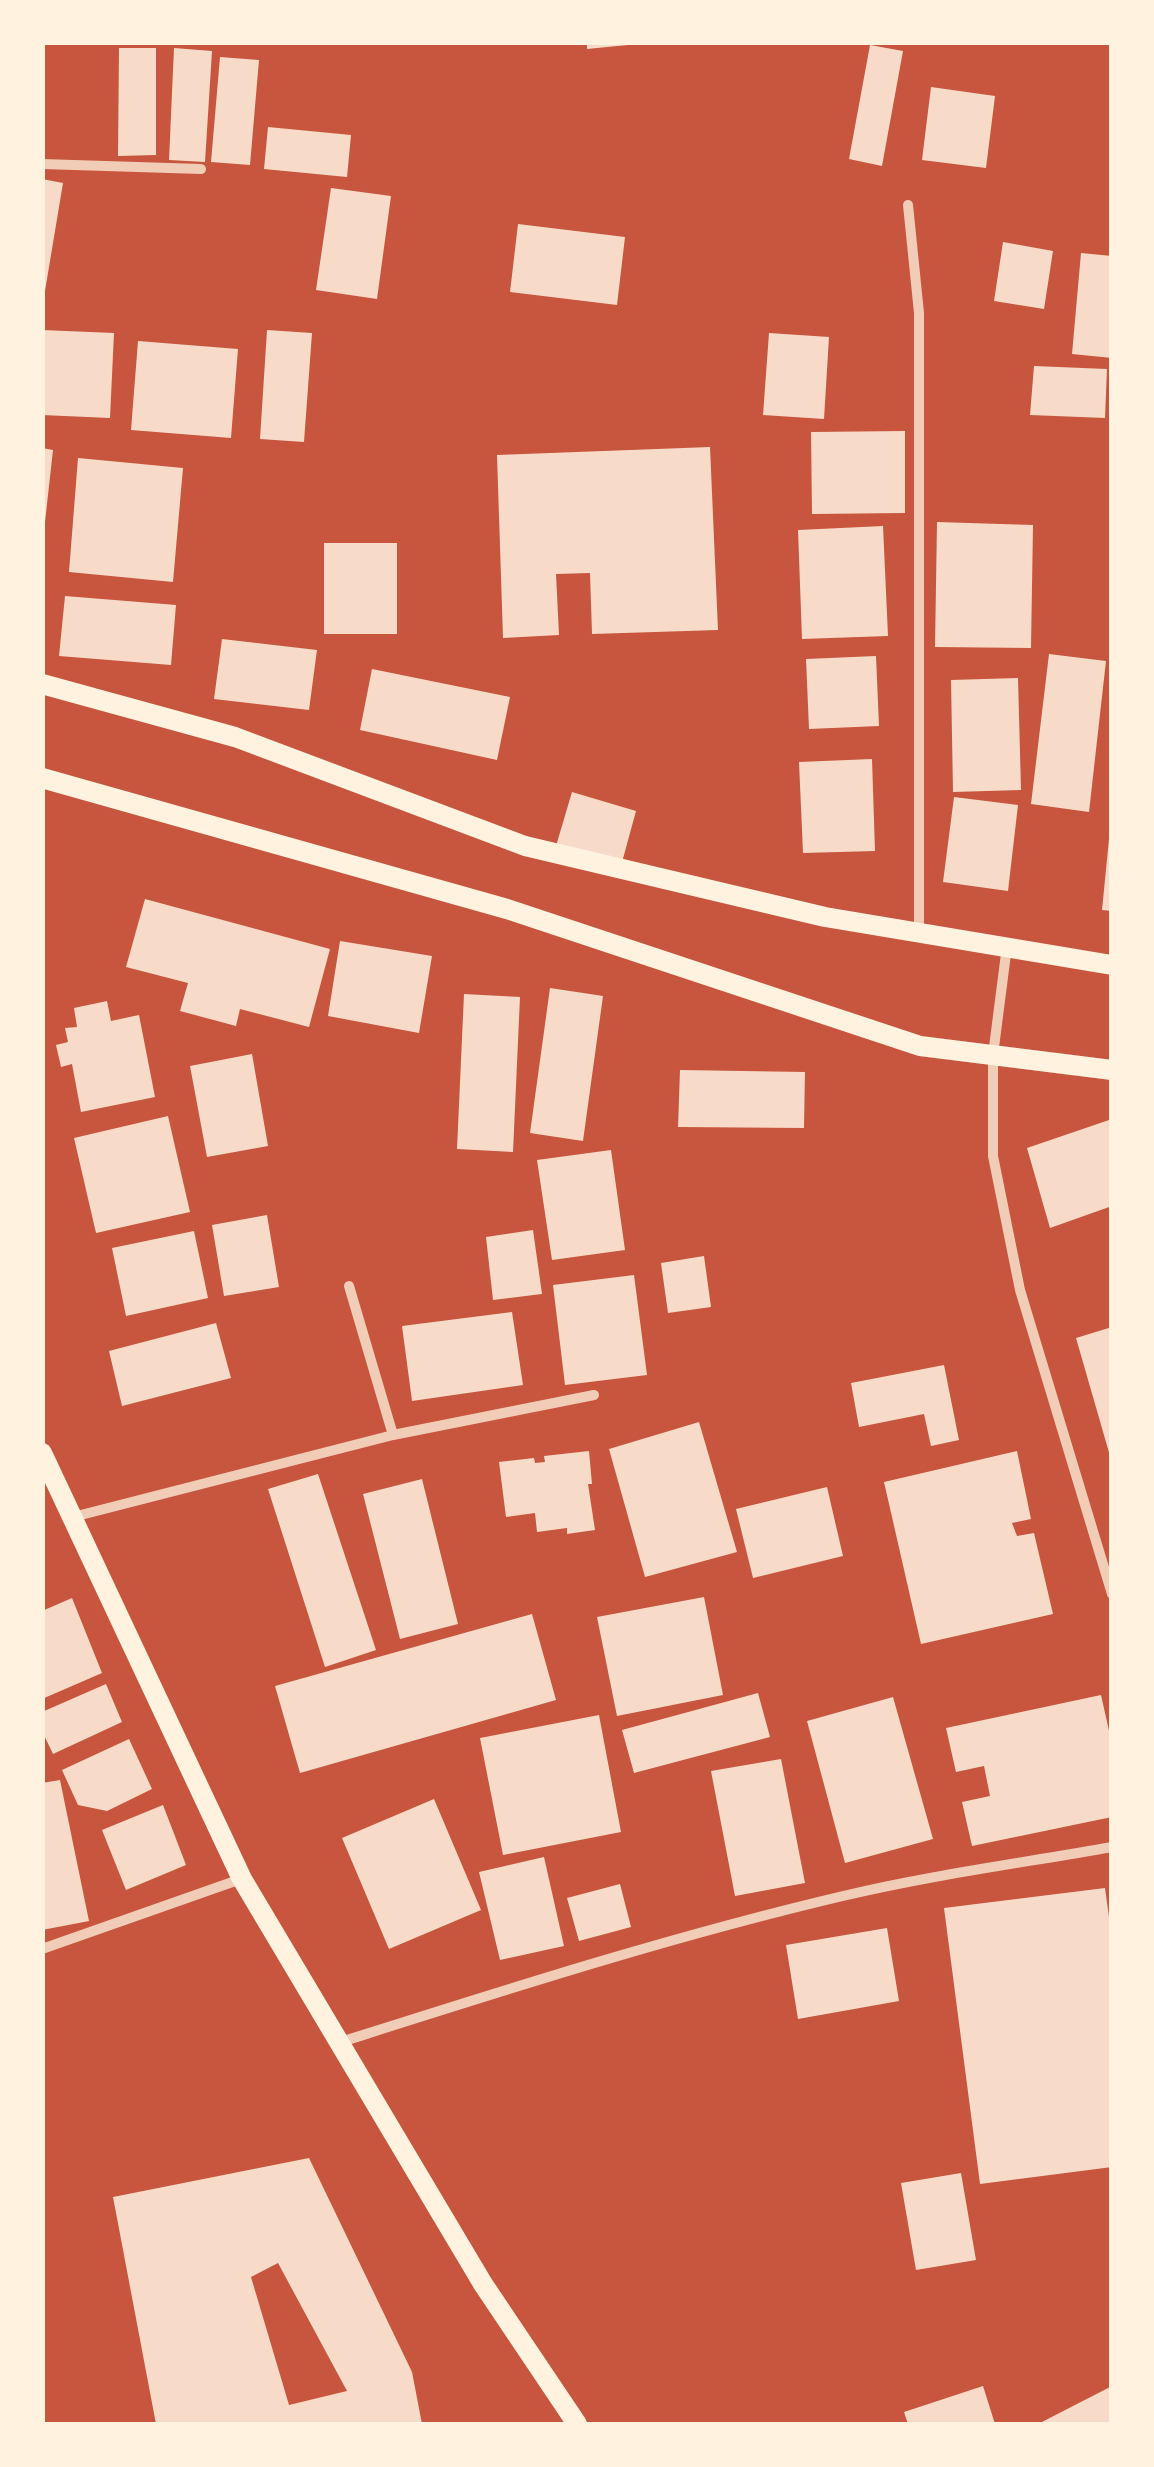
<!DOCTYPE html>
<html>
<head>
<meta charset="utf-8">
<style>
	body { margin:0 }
	#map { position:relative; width:1154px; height:2467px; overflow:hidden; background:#c8553d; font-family:"Archivo Narrow",sans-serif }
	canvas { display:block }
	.frame { position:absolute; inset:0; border:45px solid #fff3e0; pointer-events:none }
</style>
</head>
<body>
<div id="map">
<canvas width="1154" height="2467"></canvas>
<div class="frame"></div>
</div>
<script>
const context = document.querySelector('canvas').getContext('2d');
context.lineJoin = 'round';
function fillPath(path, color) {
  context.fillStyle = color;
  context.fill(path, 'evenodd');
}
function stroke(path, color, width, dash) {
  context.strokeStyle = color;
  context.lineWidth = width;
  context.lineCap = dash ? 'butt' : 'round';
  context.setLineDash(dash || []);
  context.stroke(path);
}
const building = new Path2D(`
	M 587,42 L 628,42 L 628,45 L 587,49 Z
	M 870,45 L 903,51 L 882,166 L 849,159 Z
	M 119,48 L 156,48 L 156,155 L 118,156 Z
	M 174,48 L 212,51 L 205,162 L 169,160 Z
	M 220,57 L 259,60 L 250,165 L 211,162 Z
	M 931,87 L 995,96 L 986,168 L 922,160 Z
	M 268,127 L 351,135 L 347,177 L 264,169 Z
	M 42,179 L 63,183 L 45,291 L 42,291 Z
	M 331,188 L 391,196 L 377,299 L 316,290 Z
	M 518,224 L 625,237 L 617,305 L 510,292 Z
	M 1003,242 L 1053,251 L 1044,309 L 994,301 Z
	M 1081,253 L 1112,256 L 1112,358 L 1072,354 Z
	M 42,330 L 114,333 L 110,418 L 42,415 Z
	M 267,330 L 312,333 L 304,442 L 260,439 Z
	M 769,333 L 829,337 L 824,419 L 763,415 Z
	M 138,341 L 238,349 L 231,438 L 131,430 Z
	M 1034,366 L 1107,369 L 1105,418 L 1030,415 Z
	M 905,431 L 905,513 L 812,514 L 811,432 Z
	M 710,447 L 718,630 L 592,634 L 590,573 L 556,574 L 559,635 L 503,638 L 497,455 Z
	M 42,448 L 53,450 L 45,522 L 42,522 Z
	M 78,458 L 183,468 L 173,582 L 69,572 Z
	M 937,522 L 1033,525 L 1031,648 L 935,647 Z
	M 883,526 L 888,636 L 802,639 L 798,530 Z
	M 324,543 L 397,543 L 397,634 L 324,634 Z
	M 65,596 L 176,605 L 171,665 L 59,656 Z
	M 222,639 L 317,650 L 309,710 L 214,699 Z
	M 1049,654 L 1106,661 L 1089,812 L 1031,804 Z
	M 876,656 L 879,726 L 809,729 L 806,659 Z
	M 372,669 L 510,697 L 497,760 L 360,730 Z
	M 1018,678 L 1021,790 L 953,792 L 951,680 Z
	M 872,759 L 875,851 L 803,853 L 799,762 Z
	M 572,792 L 636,811 L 621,866 L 556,846 Z
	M 954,797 L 1018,805 L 1008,891 L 943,882 Z
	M 1109,839 L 1112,839 L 1112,911 L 1102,910 Z
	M 145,899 L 330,949 L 309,1027 L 240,1009 L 236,1026 L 180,1011 L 188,983 L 126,967 Z
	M 340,941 L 432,956 L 419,1033 L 328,1016 Z
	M 550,988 L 603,996 L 583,1141 L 530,1133 Z
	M 464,994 L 520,997 L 513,1152 L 457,1149 Z
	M 107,1001 L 111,1021 L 139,1015 L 155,1097 L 81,1112 L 72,1064 L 61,1067 L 56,1045 L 68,1042 L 65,1028 L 77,1027 L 74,1008 Z
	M 252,1054 L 268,1146 L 207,1157 L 190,1066 Z
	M 680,1070 L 805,1072 L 804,1128 L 678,1127 Z
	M 168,1116 L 190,1212 L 96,1233 L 74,1138 Z
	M 1112,1119 L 1112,1206 L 1050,1228 L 1027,1148 Z
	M 611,1150 L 625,1250 L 552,1260 L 537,1160 Z
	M 267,1215 L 279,1287 L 224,1296 L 212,1225 Z
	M 533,1230 L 542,1294 L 493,1300 L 486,1237 Z
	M 194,1231 L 208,1298 L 126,1316 L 112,1248 Z
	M 704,1256 L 711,1307 L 668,1313 L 661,1263 Z
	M 634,1275 L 647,1375 L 565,1385 L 553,1285 Z
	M 512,1312 L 523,1385 L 412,1401 L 402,1326 Z
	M 216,1323 L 231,1378 L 122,1406 L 109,1351 Z
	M 1112,1327 L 1112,1456 L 1110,1456 L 1076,1338 Z
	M 944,1365 L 959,1440 L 931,1446 L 924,1414 L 859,1427 L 851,1383 Z
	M 699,1422 L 737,1552 L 645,1577 L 609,1449 Z
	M 589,1451 L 592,1484 L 588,1484 L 595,1530 L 567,1534 L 567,1528 L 537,1532 L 535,1513 L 506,1517 L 499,1462 L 534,1458 L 535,1463 L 545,1462 L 544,1456 Z
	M 1017,1451 L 1031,1519 L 1012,1523 L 1017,1536 L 1034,1533 L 1053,1614 L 921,1644 L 884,1482 Z
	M 318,1474 L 376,1650 L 325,1667 L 268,1489 Z
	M 422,1479 L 458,1624 L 400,1639 L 363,1494 Z
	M 827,1487 L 843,1556 L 753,1578 L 736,1509 Z
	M 704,1597 L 723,1695 L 617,1716 L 597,1617 Z
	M 72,1598 L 102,1673 L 42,1699 L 42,1611 Z
	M 532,1614 L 556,1700 L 300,1773 L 275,1686 Z
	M 106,1684 L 122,1722 L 53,1754 L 42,1731 L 42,1712 Z
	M 758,1693 L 770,1737 L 634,1773 L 622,1730 Z
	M 1101,1695 L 1112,1744 L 1112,1817 L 972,1846 L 962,1802 L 990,1796 L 984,1766 L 956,1772 L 946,1728 Z
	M 893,1697 L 933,1839 L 845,1863 L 807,1721 Z
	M 599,1715 L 621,1832 L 503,1855 L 480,1738 Z
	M 129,1739 L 152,1789 L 107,1811 L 78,1805 L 62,1770 Z
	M 781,1759 L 805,1883 L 735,1896 L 711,1771 Z
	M 60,1780 L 89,1921 L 42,1930 L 42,1783 Z
	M 434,1799 L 481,1910 L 389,1949 L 342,1838 Z
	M 163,1805 L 186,1865 L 126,1890 L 102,1830 Z
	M 544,1857 L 564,1946 L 500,1960 L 479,1872 Z
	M 620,1884 L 631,1927 L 579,1941 L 567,1898 Z
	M 1105,1888 L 1112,1939 L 1112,2167 L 980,2184 L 944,1908 Z
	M 887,1928 L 899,2001 L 798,2019 L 786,1945 Z
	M 309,2158 L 412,2372 L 422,2424 L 156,2424 L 113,2197 ZM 278,2263 L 347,2391 L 289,2405 L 251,2277 Z
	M 961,2173 L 976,2260 L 916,2270 L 901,2183 Z
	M 983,2386 L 995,2424 L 908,2424 L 904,2412 Z
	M 1112,2386 L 1112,2424 L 1038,2424 Z`);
const minor = new Path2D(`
	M 42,164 L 201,169
	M 908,205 L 919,313 L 919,932
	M 1007,946 L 993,1055 L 993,1156 L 1020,1290 L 1112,1594
	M 349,1286 L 393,1435
	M 73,1517 L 393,1435 L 594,1395
	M 42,1949 L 241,1879
	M 341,2042 C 508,1989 673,1936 843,1896 C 931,1875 1022,1863 1112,1847`);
const secondary = new Path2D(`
	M 42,684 L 235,737 L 525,846 L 825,917 L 1112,965
	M 42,778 L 507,909 L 920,1046 L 1112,1070
	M 42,1453 L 242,1879 L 483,2284 L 577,2424`);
fillPath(building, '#f7dbc8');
stroke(minor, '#f1ccb7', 10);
stroke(secondary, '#fff3e0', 20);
</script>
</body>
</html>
